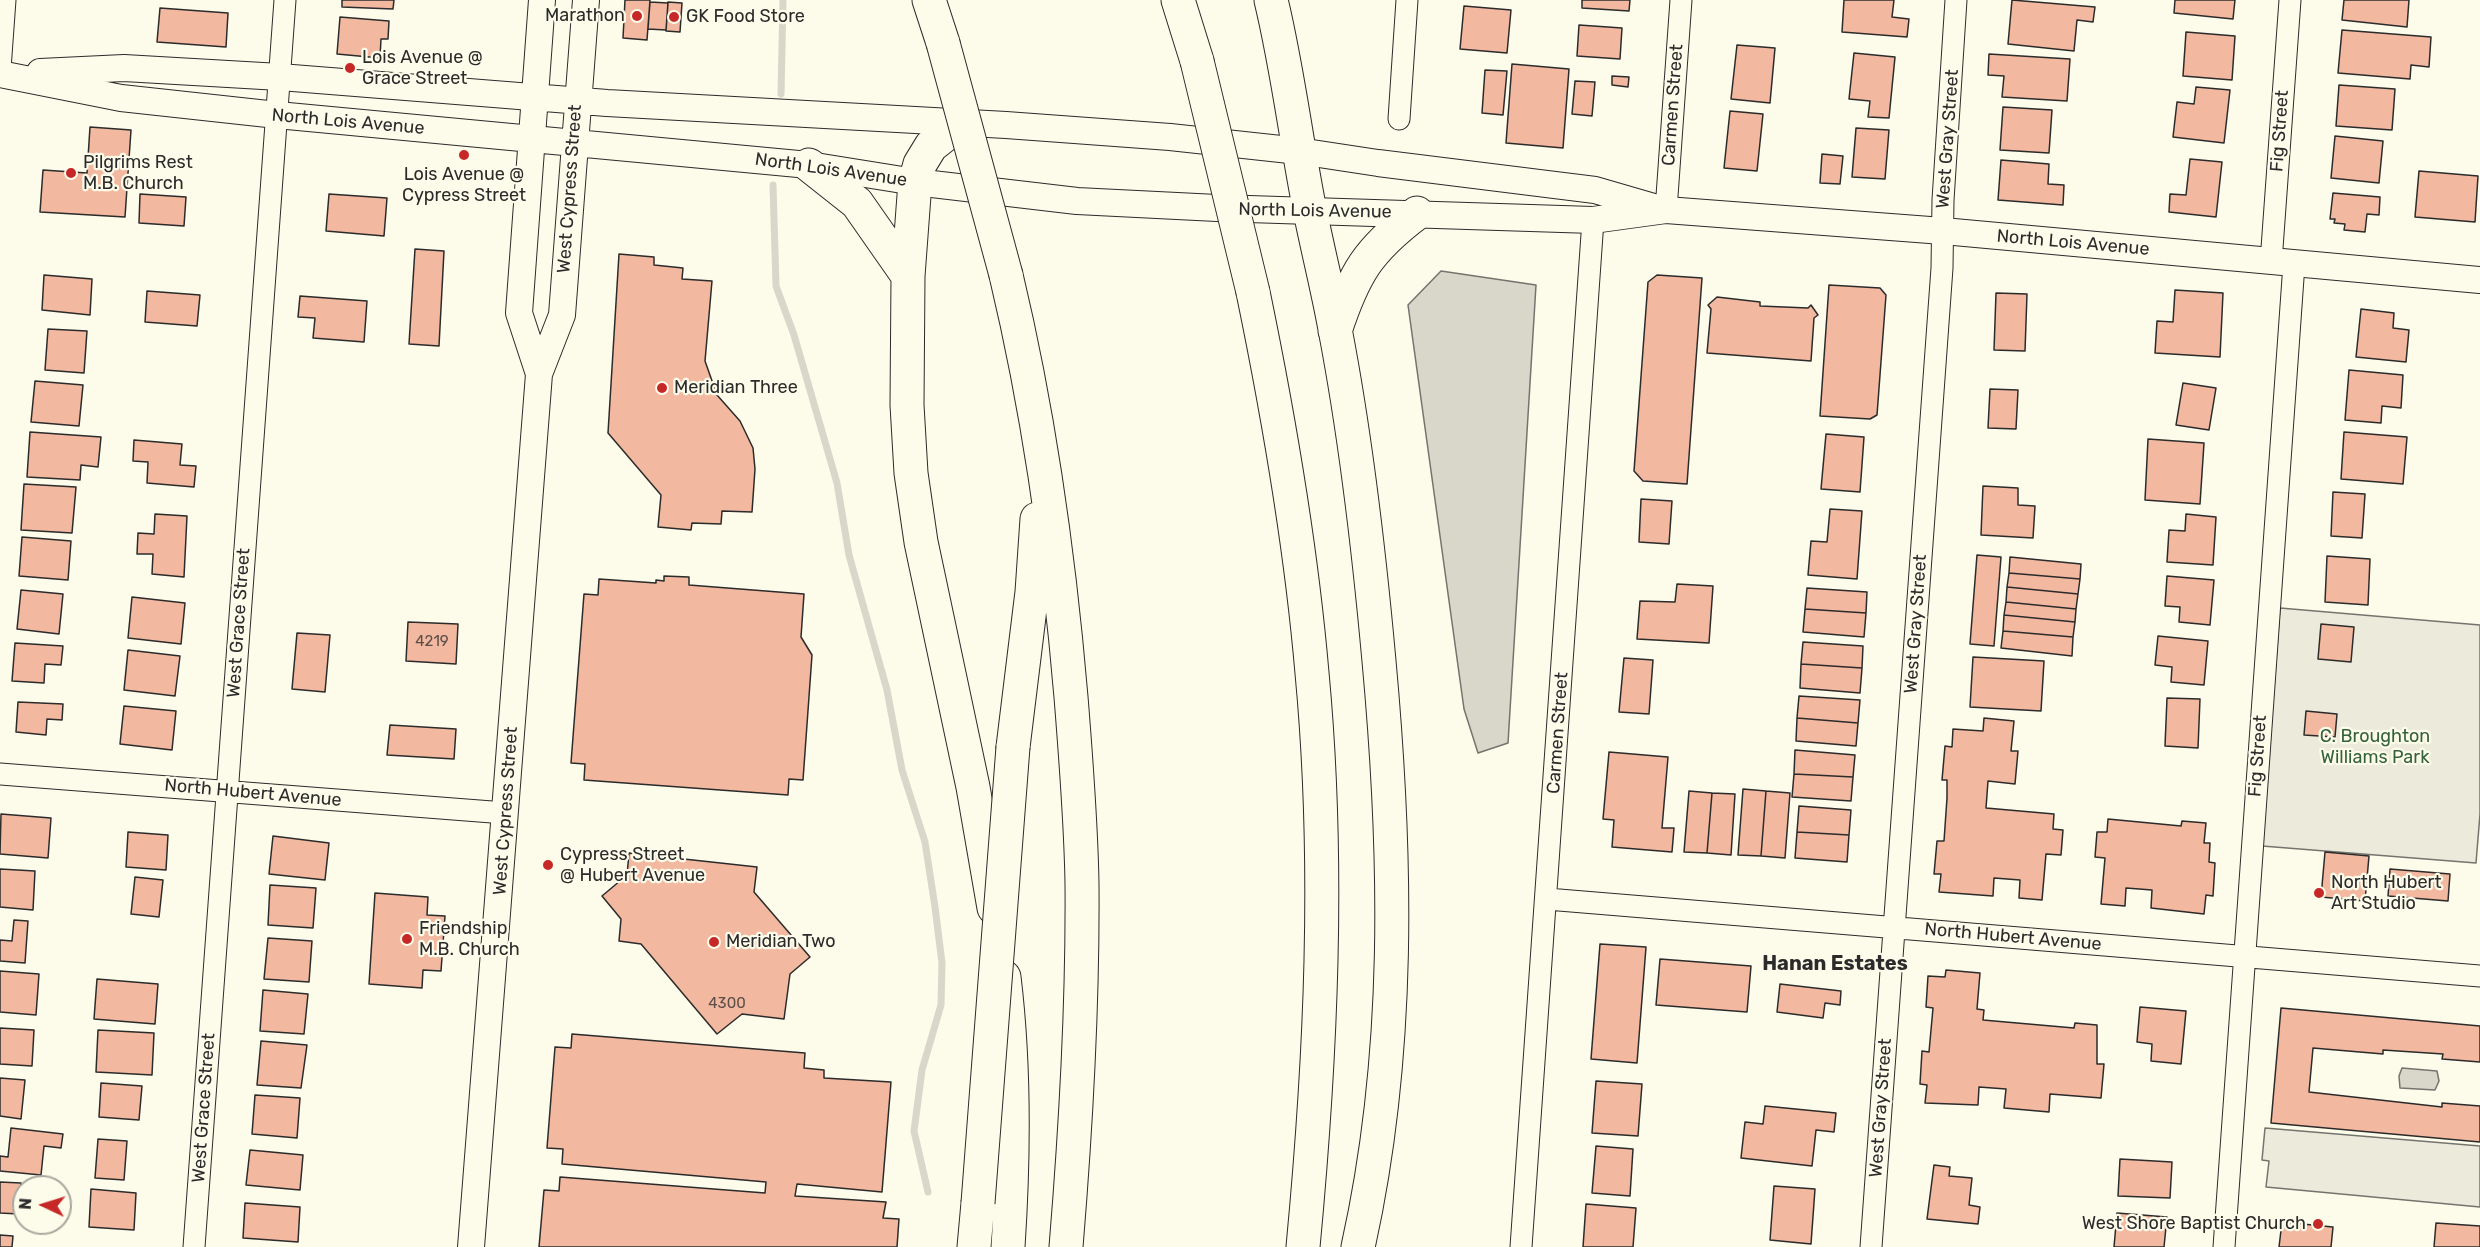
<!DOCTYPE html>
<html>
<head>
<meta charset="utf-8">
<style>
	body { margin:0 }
	#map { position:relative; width:2480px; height:1247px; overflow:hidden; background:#fdfbea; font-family:Rubik,sans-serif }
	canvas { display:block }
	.north { position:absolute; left:12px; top:1175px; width:60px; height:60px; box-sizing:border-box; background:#fdfbea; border:2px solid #a9a89e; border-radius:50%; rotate:274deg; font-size:16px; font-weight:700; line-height:24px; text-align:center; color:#2b2b2b }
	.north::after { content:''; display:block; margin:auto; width:21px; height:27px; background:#c62828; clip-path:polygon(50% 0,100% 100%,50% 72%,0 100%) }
</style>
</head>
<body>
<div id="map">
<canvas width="2480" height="1247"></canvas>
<div class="north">N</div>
</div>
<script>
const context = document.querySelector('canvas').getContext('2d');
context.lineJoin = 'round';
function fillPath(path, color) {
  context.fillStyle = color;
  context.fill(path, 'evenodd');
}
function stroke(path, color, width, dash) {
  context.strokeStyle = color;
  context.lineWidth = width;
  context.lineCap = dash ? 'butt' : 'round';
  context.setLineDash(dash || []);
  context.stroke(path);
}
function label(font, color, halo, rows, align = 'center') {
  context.font = font + ' Rubik,sans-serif';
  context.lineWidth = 4.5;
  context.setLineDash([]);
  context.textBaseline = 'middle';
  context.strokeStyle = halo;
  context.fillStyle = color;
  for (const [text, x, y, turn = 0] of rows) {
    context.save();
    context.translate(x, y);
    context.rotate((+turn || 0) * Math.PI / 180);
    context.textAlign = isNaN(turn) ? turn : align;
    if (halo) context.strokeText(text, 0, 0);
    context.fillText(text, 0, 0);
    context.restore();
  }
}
const green = new Path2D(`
	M 2280,608 L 2480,625 L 2480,814 L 2476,863 L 2262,846 Z`);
const parking = new Path2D(`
	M 2265,1128 L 2480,1146 L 2480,1207 L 2266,1187 L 2269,1161 L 2262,1160 Z`);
const water = new Path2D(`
	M 1441,271 L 1536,285 L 1508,743 L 1478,753 L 1464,709 L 1408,305 Z
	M 2402,1068 L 2437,1071 L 2439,1081 L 2435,1090 L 2400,1088 L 2399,1076 Z`);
const stream = new Path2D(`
	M 781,94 L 783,0
	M 773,185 L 776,286 L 794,335 L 837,483 L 849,555 L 887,690 L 902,770 L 925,842 L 935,907 L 942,963 L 941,1005 L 922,1070 L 914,1131 L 928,1192`);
const building = new Path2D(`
	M 342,0 L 394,0 L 393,9 L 342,7 Z
	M 625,0 L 650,0 L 647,40 L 623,38 Z
	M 1582,0 L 1630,0 L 1629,11 L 1582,8 Z
	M 1844,0 L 1894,0 L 1892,17 L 1909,19 L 1907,37 L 1842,32 Z
	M 2012,0 L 2095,7 L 2093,22 L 2077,20 L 2074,51 L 2008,44 Z
	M 2175,0 L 2235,0 L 2233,19 L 2174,13 Z
	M 2344,0 L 2409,0 L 2407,27 L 2342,20 Z
	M 650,2 L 668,3 L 666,30 L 648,29 Z
	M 668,2 L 682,3 L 680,32 L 666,31 Z
	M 1464,6 L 1511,10 L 1507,53 L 1460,49 Z
	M 160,8 L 228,13 L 226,47 L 157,42 Z
	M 340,17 L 389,21 L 388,39 L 381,39 L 380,58 L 337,54 Z
	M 1579,25 L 1622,28 L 1620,59 L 1577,56 Z
	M 2342,30 L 2431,37 L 2429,67 L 2411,65 L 2410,79 L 2338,73 Z
	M 2186,32 L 2235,36 L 2232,80 L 2183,76 Z
	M 1737,45 L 1775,48 L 1770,103 L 1731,99 Z
	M 1854,53 L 1895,57 L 1889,118 L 1868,117 L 1870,101 L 1849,99 Z
	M 1989,54 L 2070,59 L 2067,101 L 2002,97 L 2004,76 L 1988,75 Z
	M 1512,64 L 1569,69 L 1563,148 L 1506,143 Z
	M 1485,70 L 1507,71 L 1503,115 L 1482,113 Z
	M 1612,76 L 1629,77 L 1628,87 L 1612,85 Z
	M 1575,81 L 1595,82 L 1592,116 L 1572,114 Z
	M 2339,85 L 2395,89 L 2392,130 L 2336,126 Z
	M 2196,87 L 2230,90 L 2224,143 L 2173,137 L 2177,102 L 2194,104 Z
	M 2003,107 L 2052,110 L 2049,153 L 2000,150 Z
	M 1730,111 L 1763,114 L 1757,171 L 1724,168 Z
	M 90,127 L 131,130 L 125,217 L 40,212 L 43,170 L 87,173 Z
	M 1856,128 L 1889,130 L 1885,179 L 1852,177 Z
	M 2335,136 L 2383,141 L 2379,183 L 2331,178 Z
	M 1822,154 L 1843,156 L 1840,184 L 1820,183 Z
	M 2190,159 L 2222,162 L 2216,217 L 2169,212 L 2170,194 L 2186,195 Z
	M 2001,160 L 2049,164 L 2048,184 L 2064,185 L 2063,205 L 1998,200 Z
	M 2419,171 L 2478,176 L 2475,222 L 2415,217 Z
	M 2333,193 L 2380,197 L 2379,215 L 2367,214 L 2365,232 L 2344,230 L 2345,224 L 2334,223 L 2335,219 L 2330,219 Z
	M 140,194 L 186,197 L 184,226 L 139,223 Z
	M 329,194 L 387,198 L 384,236 L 326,231 Z
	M 415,249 L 444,251 L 439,346 L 409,344 Z
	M 619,254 L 654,257 L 654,265 L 683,268 L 682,279 L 712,281 L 705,361 L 717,395 L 740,421 L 753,448 L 755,469 L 752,512 L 722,511 L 721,524 L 692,523 L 691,530 L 658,527 L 661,495 L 608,433 Z
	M 44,275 L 92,279 L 90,315 L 42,310 Z
	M 1657,275 L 1702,278 L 1687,484 L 1643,481 L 1634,471 L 1648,282 Z
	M 1829,285 L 1880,288 L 1886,295 L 1877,415 L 1870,419 L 1820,416 Z
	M 2175,290 L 2223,293 L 2220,357 L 2155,353 L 2157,321 L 2173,322 Z
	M 147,291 L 200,295 L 197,326 L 145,322 Z
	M 1996,293 L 2027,294 L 2025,351 L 1994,350 Z
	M 300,296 L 367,301 L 364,342 L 313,338 L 315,318 L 298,317 Z
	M 1717,297 L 1760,302 L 1760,306 L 1808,308 L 1811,305 L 1818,315 L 1814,318 L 1811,361 L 1707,353 L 1711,309 L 1708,305 Z
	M 2361,309 L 2394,313 L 2393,328 L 2409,330 L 2406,362 L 2356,357 Z
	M 48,329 L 87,331 L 84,373 L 45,370 Z
	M 2349,370 L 2403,375 L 2401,408 L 2382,406 L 2381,423 L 2345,420 Z
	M 35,381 L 83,385 L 79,426 L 31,422 Z
	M 2183,383 L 2216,388 L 2209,430 L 2176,425 Z
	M 1990,389 L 2018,390 L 2016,429 L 1988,428 Z
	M 30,432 L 101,437 L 98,467 L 81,465 L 80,480 L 27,477 Z
	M 2344,432 L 2407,437 L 2403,484 L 2341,479 Z
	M 1826,434 L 1864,437 L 1860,492 L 1821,489 Z
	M 2148,439 L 2204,443 L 2200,504 L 2145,500 Z
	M 134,440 L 182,444 L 180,465 L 196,466 L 194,487 L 147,483 L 148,462 L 133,461 Z
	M 24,484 L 76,487 L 72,533 L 21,530 Z
	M 1983,486 L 2018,488 L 2018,505 L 2035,506 L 2033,538 L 1981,535 Z
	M 2333,492 L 2365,494 L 2362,538 L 2331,536 Z
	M 1641,499 L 1672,501 L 1669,544 L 1639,542 Z
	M 1830,509 L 1862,511 L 1857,579 L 1808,575 L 1811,541 L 1827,542 Z
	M 155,514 L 187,516 L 184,577 L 152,574 L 153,554 L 137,554 L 138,533 L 154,534 Z
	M 2186,514 L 2216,517 L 2213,565 L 2167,562 L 2169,530 L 2185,531 Z
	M 22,537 L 71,541 L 68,580 L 19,576 Z
	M 1977,555 L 2001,557 L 1994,646 L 1970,644 Z
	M 2327,556 L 2370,559 L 2368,605 L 2325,602 Z
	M 2010,557 L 2081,564 L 2080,579 L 2009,573 Z
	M 2009,573 L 2080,579 L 2078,594 L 2007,587 Z
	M 664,576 L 689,577 L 689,585 L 804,594 L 801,637 L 812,655 L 803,780 L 789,779 L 788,795 L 584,780 L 585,764 L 571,763 L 584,594 L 598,595 L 599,579 L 656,583 L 656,580 L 664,581 Z
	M 2167,576 L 2214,580 L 2210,625 L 2179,622 L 2180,607 L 2165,606 Z
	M 1677,584 L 1713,586 L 1709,643 L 1637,639 L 1640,601 L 1675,602 Z
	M 2007,587 L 2078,594 L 2076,609 L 2006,602 Z
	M 1807,588 L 1867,592 L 1866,613 L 1805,609 Z
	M 21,590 L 63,594 L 59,634 L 17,629 Z
	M 132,597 L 185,603 L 181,644 L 128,638 Z
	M 2006,602 L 2076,609 L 2075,622 L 2004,615 Z
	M 1805,609 L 1866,613 L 1864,637 L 1803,632 Z
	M 2004,615 L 2075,622 L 2073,637 L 2003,631 Z
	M 408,622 L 458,624 L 456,664 L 406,661 Z
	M 2321,624 L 2354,627 L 2351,662 L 2318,659 Z
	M 2003,631 L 2073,637 L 2072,656 L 2001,648 Z
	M 297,633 L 330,635 L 325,692 L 292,689 Z
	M 2158,636 L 2208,641 L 2204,685 L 2171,682 L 2172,667 L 2155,665 Z
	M 1803,642 L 1863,646 L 1862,668 L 1801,664 Z
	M 15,643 L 63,646 L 61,665 L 45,664 L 44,683 L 12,681 Z
	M 128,650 L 180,656 L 175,696 L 124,690 Z
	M 1973,657 L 2044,661 L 2041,711 L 1970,707 Z
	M 1624,658 L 1653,660 L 1649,714 L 1619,712 Z
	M 1801,664 L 1862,668 L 1860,693 L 1800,688 Z
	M 1799,696 L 1860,700 L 1858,723 L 1797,718 Z
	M 2167,698 L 2200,699 L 2198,748 L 2165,746 Z
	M 18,702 L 63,704 L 62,720 L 47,719 L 46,735 L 16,732 Z
	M 124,706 L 176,711 L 172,750 L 120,744 Z
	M 2306,711 L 2337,714 L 2335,737 L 2304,735 Z
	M 1797,718 L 1858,723 L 1856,746 L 1796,741 Z
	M 1984,718 L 2014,721 L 2011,751 L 2018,751 L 2015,784 L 1988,781 L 1986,808 L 2054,814 L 2053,829 L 2063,830 L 2061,855 L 2046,854 L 2042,900 L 2019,898 L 2020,880 L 1994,878 L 1993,896 L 1939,892 L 1941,874 L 1934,874 L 1937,841 L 1944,841 L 1947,798 L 1947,780 L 1942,780 L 1945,746 L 1952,747 L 1953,729 L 1983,731 Z
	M 390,725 L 456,729 L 454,759 L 387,755 Z
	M 1795,750 L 1855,755 L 1853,777 L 1794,774 Z
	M 1609,752 L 1668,757 L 1662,828 L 1674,828 L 1672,852 L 1612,847 L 1614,820 L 1603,819 Z
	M 1794,774 L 1853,777 L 1851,801 L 1792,797 Z
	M 1743,789 L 1766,791 L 1761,856 L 1738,855 Z
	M 1689,791 L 1712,793 L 1707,853 L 1684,852 Z
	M 1766,791 L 1790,793 L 1785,858 L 1761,856 Z
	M 1712,793 L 1735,794 L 1731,855 L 1707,853 Z
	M 1799,806 L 1851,810 L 1849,835 L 1797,832 Z
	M 1,814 L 51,818 L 48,858 L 0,854 Z
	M 2108,819 L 2181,826 L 2182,821 L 2206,823 L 2204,843 L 2210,843 L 2209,862 L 2215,863 L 2213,896 L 2206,895 L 2204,914 L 2151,908 L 2152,890 L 2126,888 L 2125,906 L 2101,904 L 2105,858 L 2095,857 L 2097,832 L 2107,832 Z
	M 128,832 L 168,835 L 166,870 L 126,867 Z
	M 1797,832 L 1849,835 L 1847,862 L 1795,858 Z
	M 273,836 L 329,843 L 325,880 L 269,874 Z
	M 2325,852 L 2369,856 L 2365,901 L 2321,897 Z
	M 629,853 L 757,867 L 754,892 L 810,957 L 790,974 L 784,1019 L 742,1014 L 717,1034 L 641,944 L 619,941 L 621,919 L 602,896 L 627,875 Z
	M 0,869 L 35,871 L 33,910 L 0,907 Z
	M 2390,869 L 2450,874 L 2448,901 L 2388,896 Z
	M 135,877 L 163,880 L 159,917 L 131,914 Z
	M 270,885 L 316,888 L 313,928 L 268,925 Z
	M 375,893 L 428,897 L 427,915 L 445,916 L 441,971 L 423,970 L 422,988 L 369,984 Z
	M 14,920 L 28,921 L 25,963 L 0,961 L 0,940 L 12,941 Z
	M 268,938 L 312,941 L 309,982 L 264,979 Z
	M 1600,944 L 1646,947 L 1637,1063 L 1591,1059 Z
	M 1660,959 L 1751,966 L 1747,1012 L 1656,1005 Z
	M 1946,970 L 1980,973 L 1977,1009 L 1984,1010 L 1983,1020 L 2074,1028 L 2075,1023 L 2097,1025 L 2097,1064 L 2104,1064 L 2101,1098 L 2050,1094 L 2049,1112 L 2004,1108 L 2006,1089 L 1979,1087 L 1978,1105 L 1925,1103 L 1927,1085 L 1920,1084 L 1922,1051 L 1929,1052 L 1933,1008 L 1926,1007 L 1928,976 L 1945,977 Z
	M 0,971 L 39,974 L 36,1015 L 0,1012 Z
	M 97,979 L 158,984 L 155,1024 L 94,1019 Z
	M 1780,984 L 1841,991 L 1840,1005 L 1825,1003 L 1823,1018 L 1777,1012 Z
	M 263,990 L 308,994 L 304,1034 L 260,1031 Z
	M 2140,1007 L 2186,1011 L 2181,1064 L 2151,1061 L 2152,1044 L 2137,1042 Z
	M 2281,1008 L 2480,1026 L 2480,1062 L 2442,1059 L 2443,1054 L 2383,1050 L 2383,1054 L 2313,1048 L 2309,1092 L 2442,1107 L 2442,1103 L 2480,1106 L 2480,1142 L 2271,1123 Z
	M 0,1028 L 34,1030 L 32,1066 L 0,1064 Z
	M 98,1030 L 154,1033 L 152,1075 L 96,1072 Z
	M 572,1034 L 805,1053 L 804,1068 L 824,1070 L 824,1078 L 891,1082 L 882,1192 L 797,1184 L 795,1196 L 886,1202 L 883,1218 L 899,1219 L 897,1247 L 539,1247 L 544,1190 L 559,1191 L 560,1177 L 765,1193 L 766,1182 L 562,1164 L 563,1149 L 547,1148 L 555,1047 L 571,1048 Z
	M 261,1041 L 307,1045 L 301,1088 L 257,1085 Z
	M 0,1078 L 25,1080 L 21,1119 L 0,1116 Z
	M 1596,1081 L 1642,1084 L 1638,1136 L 1592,1133 Z
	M 101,1083 L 142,1086 L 139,1120 L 99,1117 Z
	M 255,1095 L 300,1098 L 297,1138 L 252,1134 Z
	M 1765,1106 L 1836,1113 L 1834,1132 L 1816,1130 L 1812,1166 L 1741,1158 L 1745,1122 L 1763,1124 Z
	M 11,1128 L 63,1134 L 61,1148 L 44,1146 L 41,1175 L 0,1171 L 0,1156 L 8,1157 Z
	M 98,1139 L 127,1141 L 124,1180 L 95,1178 Z
	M 1596,1146 L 1633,1149 L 1630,1196 L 1592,1193 Z
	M 250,1150 L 303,1155 L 300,1190 L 246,1185 Z
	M 2120,1159 L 2172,1162 L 2170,1198 L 2118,1196 Z
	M 1934,1165 L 1950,1167 L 1949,1176 L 1972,1178 L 1969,1205 L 1980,1207 L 1978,1224 L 1927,1219 Z
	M 0,1182 L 21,1183 L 19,1214 L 0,1213 Z
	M 1774,1186 L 1815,1189 L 1811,1244 L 1770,1240 Z
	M 91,1189 L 136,1193 L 134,1230 L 89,1227 Z
	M 245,1203 L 300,1207 L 298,1242 L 243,1238 Z
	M 1586,1204 L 1636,1208 L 1633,1247 L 1583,1247 Z
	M 2117,1213 L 2167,1217 L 2164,1247 L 2114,1247 Z
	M 2282,1222 L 2333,1227 L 2331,1247 L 2279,1247 Z
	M 2436,1223 L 2480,1226 L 2480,1247 L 2434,1247 Z
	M 0,1235 L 13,1236 L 12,1247 L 0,1247 Z`);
const minor = new Path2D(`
	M 0,69 L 5,0
	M 1399,119 L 1407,0
	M 1666,210 L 1681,0
	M 2271,262 L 2290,0
	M 0,774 L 505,813
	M 1547,899 L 2480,976
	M 194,1247 L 285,0
	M 1521,1247 L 1593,220
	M 1871,1247 L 1942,268 L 1943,200 L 1956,0
	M 2224,1247 L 2294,264`);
const tertiary = new Path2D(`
	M 40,72 L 124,68 L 280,77 L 607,103 L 1006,125 L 1170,137 L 1299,151 L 1378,163 L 1595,190 L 1657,208
	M 0,74 L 121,98 L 277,115 L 809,165 L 915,182 L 1077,201 L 1217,208 L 1593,220 L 1666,210 L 1943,231 L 2480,280
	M 539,374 L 519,313 L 542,0
	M 471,1247 L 539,374 L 562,315 L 586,0`);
const motorway = new Path2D(`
	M 929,0 L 943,43
	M 1178,0 L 1197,61
	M 1271,0 C 1288,70 1296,141 1310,211 C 1318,251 1328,290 1335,329 C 1356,438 1369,551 1379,661 C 1397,857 1401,1054 1358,1247
	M 960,123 L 931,146 L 920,164 L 915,182 L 908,276 L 907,405 L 911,473 L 921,542 L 973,787 L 994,908
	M 809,165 L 857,203 L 908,276
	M 1006,275 C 1039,413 1059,555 1071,697 C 1076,759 1081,821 1082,884 C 1083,1005 1076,1126 1066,1247
	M 1253,292 C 1279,418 1301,545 1312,673 C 1330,864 1321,1057 1303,1247
	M 1335,331 C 1354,273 1368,250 1417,213
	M 1013,747 L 1032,592 L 1037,519
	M 1004,977 C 1015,1067 1014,1156 1008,1247
	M 974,1247 L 978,1203`);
const motorwayBridge = new Path2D(`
	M 943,43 L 1006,275
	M 1197,61 L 1253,292
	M 978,1203 L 1013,747`);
const markers = [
	[637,16,6,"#c62828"],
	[674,17,6,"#c62828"],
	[350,68,6,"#c62828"],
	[464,155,6,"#c62828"],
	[71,173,6,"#c62828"],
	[662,388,6,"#c62828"],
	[548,865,6,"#c62828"],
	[2319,893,6,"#c62828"],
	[407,939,6,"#c62828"],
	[714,942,6,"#c62828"],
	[2318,1224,6,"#c62828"]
];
const numberNames = [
	["4219",432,642],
	["4300",727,1004]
];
const poiNames = [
	["Marathon",625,16,"right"],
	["GK Food Store",686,17],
	["Lois Avenue @",362,58],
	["Grace Street",362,79],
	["Pilgrims Rest",83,163],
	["M.B. Church",83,184],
	["Lois Avenue @",464,175,"center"],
	["Cypress Street",464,196,"center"],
	["Meridian Three",674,388],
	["Cypress Street",560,855],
	["@ Hubert Avenue",560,876],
	["North Hubert",2331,883],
	["Art Studio",2331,904],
	["Friendship",419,929],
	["M.B. Church",419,950],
	["Meridian Two",726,942],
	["West Shore Baptist Church",2306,1224,"right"]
];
const streetNames = [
	["Carmen Street",1673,105,-86],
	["North Lois Avenue",348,122,5],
	["Fig Street",2280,131,-86],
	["West Gray Street",1948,139,-86],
	["North Lois Avenue",831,170,8],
	["West Cypress Street",570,189,-86],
	["North Lois Avenue",1315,211,1],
	["North Lois Avenue",2073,243,5],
	["West Grace Street",239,623,-86],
	["West Gray Street",1916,624,-86],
	["Carmen Street",1558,733,-86],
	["Fig Street",2258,756,-86],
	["North Hubert Avenue",253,793,5],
	["West Cypress Street",506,811,-86],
	["North Hubert Avenue",2013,937,5],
	["West Grace Street",204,1108,-86],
	["West Gray Street",1881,1108,-86]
];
const parkNames = [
	["C. Broughton",2375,737],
	["Williams Park",2375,758]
];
const neighbourhoodNames = [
	["Hanan Estates",1835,964]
];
fillPath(green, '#ecebdb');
stroke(green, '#74746e', 1.5);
fillPath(parking, '#eceadb');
stroke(parking, '#74746e', 1.5);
fillPath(water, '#d8d7c9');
stroke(water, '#74746e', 1.5);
stroke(stream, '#d8d7c9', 7);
fillPath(building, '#f2b8a0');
stroke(building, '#2b2b2b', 1.5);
stroke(minor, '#2b2b2b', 23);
stroke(tertiary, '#2b2b2b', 28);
stroke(motorway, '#2b2b2b', 35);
stroke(minor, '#fdfbea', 21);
stroke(tertiary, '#fdfbea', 26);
stroke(motorway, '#fdfbea', 33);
stroke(motorwayBridge, '#2b2b2b', 35, []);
stroke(motorwayBridge, '#fdfbea', 33);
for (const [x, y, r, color] of markers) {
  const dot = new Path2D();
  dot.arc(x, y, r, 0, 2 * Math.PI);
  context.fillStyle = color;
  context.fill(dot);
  stroke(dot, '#fdfbea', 2);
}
label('15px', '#5d4e48', null, numberNames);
label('18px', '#2b2b2b', '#fdfbea', poiNames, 'left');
label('18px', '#2b2b2b', '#fdfbea', streetNames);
label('18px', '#34623c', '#fdfbea', parkNames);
label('bold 20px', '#2b2b2b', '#fdfbea', neighbourhoodNames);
</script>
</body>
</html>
